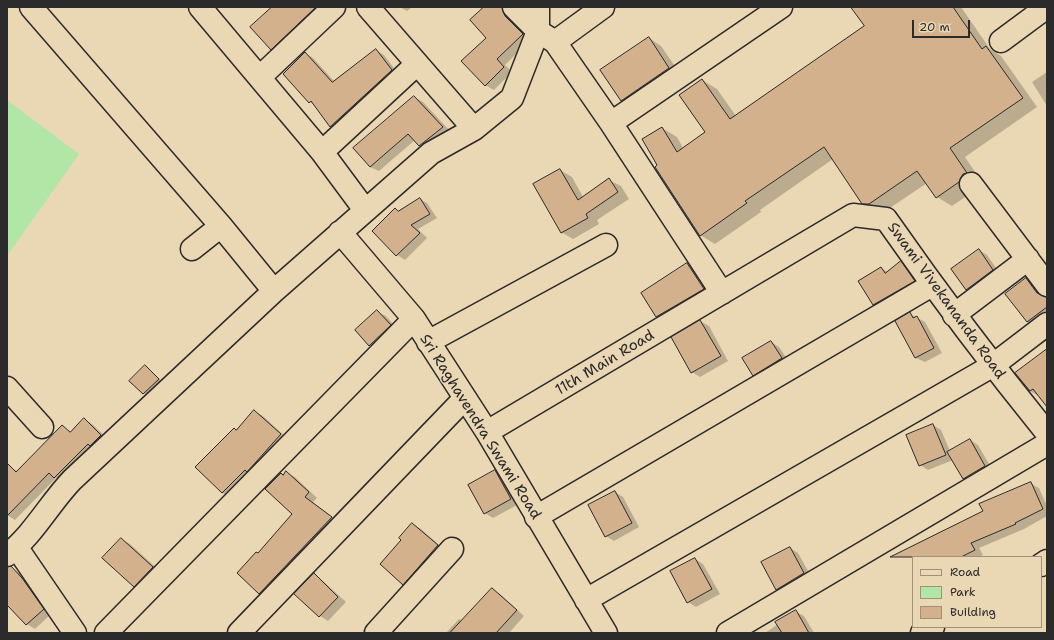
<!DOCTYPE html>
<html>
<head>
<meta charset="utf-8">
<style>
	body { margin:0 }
	#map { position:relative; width:1054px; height:640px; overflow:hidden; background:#ead7b4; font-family:"Shantell Sans",sans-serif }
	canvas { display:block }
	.frame { position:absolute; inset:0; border:8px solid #2b2b2b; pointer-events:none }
	.legend { position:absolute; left:912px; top:556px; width:130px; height:72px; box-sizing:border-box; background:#ead7b4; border:1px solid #9e927d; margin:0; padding:5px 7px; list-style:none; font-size:12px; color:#2b2b2b }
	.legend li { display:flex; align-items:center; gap:8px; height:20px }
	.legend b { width:20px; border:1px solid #9e927d }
	.scale { position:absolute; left:912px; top:20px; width:58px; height:18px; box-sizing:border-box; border:2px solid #2b2b2b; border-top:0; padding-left:5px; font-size:12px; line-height:14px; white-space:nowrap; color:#2b2b2b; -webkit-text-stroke:3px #ead7b4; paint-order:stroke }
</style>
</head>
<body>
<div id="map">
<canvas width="1054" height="640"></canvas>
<div class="frame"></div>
<ul class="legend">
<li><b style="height:5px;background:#ead7b4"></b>Road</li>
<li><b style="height:11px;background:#b2e6a7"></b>Park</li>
<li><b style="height:11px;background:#d3b18d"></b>Building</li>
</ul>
<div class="scale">20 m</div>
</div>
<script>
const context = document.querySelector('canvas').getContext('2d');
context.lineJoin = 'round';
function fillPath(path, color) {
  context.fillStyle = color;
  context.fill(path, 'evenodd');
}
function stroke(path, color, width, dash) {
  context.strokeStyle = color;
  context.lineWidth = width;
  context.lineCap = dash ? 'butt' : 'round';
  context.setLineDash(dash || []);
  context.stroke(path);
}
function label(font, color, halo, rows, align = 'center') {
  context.font = font + ' "Shantell Sans",sans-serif';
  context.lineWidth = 3;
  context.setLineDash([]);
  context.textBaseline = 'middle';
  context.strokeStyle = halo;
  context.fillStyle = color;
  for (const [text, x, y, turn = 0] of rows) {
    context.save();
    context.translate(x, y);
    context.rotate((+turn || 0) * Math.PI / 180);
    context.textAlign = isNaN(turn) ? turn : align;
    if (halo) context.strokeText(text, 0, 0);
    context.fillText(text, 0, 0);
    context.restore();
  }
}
const green = new Path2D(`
	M 7,100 L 79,154 L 7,256 Z`);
const shadow = new Path2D(`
	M 273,7 L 307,7 L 317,18 L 280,54 L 271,49 Z
	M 400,7 L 412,7 L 407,11 Z
	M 485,7 L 506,7 L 531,39 L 505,65 L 512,72 L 494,90 L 485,85 L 488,38 Z
	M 852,7 L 961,7 L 990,49 L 1001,56 L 1037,107 L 965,157 L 981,181 L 974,191 L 952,206 L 937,197 L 927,183 L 884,212 L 874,206 L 874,209 L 879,212 L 863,203 L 833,159 L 760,210 L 761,212 L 715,244 L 700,235 L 659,165 L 662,128 L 677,137 L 683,148 L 706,132 L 702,80 L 717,89 L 736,116 L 866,26 Z
	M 649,38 L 661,46 L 681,75 L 635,107 L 622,100 Z
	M 376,50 L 384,55 L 399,75 L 339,131 L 331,126 L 317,107 L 310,102 L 284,74 L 305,53 L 313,58 L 334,81 Z
	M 1047,72 L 1047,106 L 1032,82 Z
	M 414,97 L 423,102 L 451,132 L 429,151 L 415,140 L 379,171 L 370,167 Z
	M 560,170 L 572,177 L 583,197 L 609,180 L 621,186 L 629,199 L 597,220 L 599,224 L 573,239 L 561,232 Z
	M 420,199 L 427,203 L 437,218 L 418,229 L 427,238 L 405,260 L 397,255 L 373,231 L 395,209 L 399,212 Z
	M 979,250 L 987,255 L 1001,275 L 975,294 L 967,289 Z
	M 901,262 L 908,267 L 921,285 L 881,309 L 874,304 L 881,268 L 888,272 Z
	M 687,264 L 696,269 L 712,294 L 665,321 L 657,316 Z
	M 1026,279 L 1035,284 L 1047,298 L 1047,318 L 1036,326 L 1028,322 L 1007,294 Z
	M 377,312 L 386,316 L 398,330 L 378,350 L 370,345 L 356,330 Z
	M 910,314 L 925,322 L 942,353 L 925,362 L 916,358 L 896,322 Z
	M 700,321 L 709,326 L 728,361 L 700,377 L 692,372 Z
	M 771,342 L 779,347 L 790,363 L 762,380 L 754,375 Z
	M 1047,356 L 1047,405 L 1039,396 L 1030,391 Z
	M 145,367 L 162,381 L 147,396 L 131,381 Z
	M 254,411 L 263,416 L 288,439 L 231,497 L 222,493 L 237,431 Z
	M 84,419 L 92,424 L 109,440 L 63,481 L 56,478 L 15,520 L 7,515 L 7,467 L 8,466 L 17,471 L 62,426 L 71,432 Z
	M 933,425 L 941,430 L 950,451 L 970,440 L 978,445 L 993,471 L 972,484 L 963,479 L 953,460 L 928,470 L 920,465 Z
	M 495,471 L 503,476 L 519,504 L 493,518 L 485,513 Z
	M 286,472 L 295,477 L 317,498 L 313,502 L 340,523 L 268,598 L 260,593 L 258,554 L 294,514 L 283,475 Z
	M 1030,483 L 1039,488 L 1047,506 L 1047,516 L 1024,529 L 979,548 L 983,555 L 978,557 L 919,557 L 984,512 Z
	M 615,492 L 623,497 L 639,527 L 614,541 L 606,536 Z
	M 413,524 L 421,529 L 446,551 L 412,589 L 403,584 L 403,540 Z
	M 121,539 L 130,544 L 161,572 L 143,591 L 134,586 Z
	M 790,548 L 798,553 L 812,578 L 785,594 L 776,590 Z
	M 695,559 L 703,564 L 720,594 L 696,607 L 688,602 Z
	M 14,570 L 22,575 L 51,614 L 35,629 L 27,624 L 7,603 L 7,577 Z
	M 314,575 L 322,580 L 346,602 L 328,621 L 320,616 Z
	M 492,589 L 500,594 L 524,616 L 509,633 L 446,633 L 459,619 L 463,621 Z
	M 796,612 L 804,616 L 814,633 L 765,633 Z`);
const building = new Path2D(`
	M 272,7 L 316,7 L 271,50 L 250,27 Z
	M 484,7 L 502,7 L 505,16 L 523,34 L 497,59 L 504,67 L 485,86 L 461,61 L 486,38 L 470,20 Z
	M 851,7 L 953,7 L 982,49 L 986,46 L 1023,98 L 950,148 L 967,173 L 963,174 L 959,182 L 936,198 L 917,171 L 869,204 L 862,204 L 824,147 L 745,201 L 747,203 L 700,236 L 655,167 L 657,165 L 642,139 L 662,127 L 677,152 L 705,132 L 679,95 L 702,79 L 730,119 L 864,26 Z
	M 649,37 L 669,68 L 621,101 L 600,70 Z
	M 376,49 L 392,70 L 330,127 L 311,101 L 309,103 L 283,74 L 305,52 L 332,82 Z
	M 414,96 L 443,127 L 419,146 L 408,134 L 370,167 L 353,148 Z
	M 560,169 L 578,200 L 609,178 L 618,192 L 586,214 L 588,218 L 561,233 L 533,184 Z
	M 420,198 L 430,214 L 411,225 L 420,233 L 396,256 L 372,231 L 395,208 L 398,211 Z
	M 979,249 L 993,270 L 966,290 L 951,269 Z
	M 901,261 L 915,281 L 873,305 L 858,281 L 881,267 L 885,273 Z
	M 687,263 L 704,289 L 656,317 L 641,293 Z
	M 1026,278 L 1037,293 L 1047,297 L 1047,307 L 1027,322 L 1005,294 Z
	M 377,310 L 391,325 L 369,346 L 355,330 Z
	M 910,312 L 913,318 L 917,316 L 934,348 L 915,358 L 895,321 Z
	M 700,320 L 721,356 L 691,373 L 671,337 Z
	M 771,341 L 782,358 L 753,376 L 742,358 Z
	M 1047,349 L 1047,407 L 1033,389 L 1030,391 L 1015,373 Z
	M 145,365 L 159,379 L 143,394 L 129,381 Z
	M 254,410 L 281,434 L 247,472 L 245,470 L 222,493 L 195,467 L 234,428 L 236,430 Z
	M 84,418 L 101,435 L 90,446 L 88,444 L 54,478 L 49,473 L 7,516 L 7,463 L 16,472 L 62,425 L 70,432 Z
	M 933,424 L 946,455 L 919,466 L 906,435 Z
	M 970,439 L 985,466 L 963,479 L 947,452 Z
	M 495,470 L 511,499 L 484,514 L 468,485 Z
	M 286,471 L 309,492 L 305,497 L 332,517 L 259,594 L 237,573 L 256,552 L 258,553 L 292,514 L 265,489 L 281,473 L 283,475 Z
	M 1031,482 L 1043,509 L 1015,523 L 1016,524 L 971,543 L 975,550 L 961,557 L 890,557 L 983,511 L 979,504 Z
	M 615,491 L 632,523 L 605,537 L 588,505 Z
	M 412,523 L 438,545 L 403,585 L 380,564 L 401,540 L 399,538 Z
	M 121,538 L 153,567 L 134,587 L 102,558 Z
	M 790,547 L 804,573 L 776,590 L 761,562 Z
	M 695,558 L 712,589 L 687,603 L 670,571 Z
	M 11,566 L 22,578 L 44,609 L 26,625 L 7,605 L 7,567 Z
	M 314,573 L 338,597 L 319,617 L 294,594 Z
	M 492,588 L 517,610 L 496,633 L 450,633 Z
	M 796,610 L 809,633 L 782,633 L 775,622 Z`);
const minor = new Path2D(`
	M 31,7 L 221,226 L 274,291
	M 200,7 L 322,152 L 365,210
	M 368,7 L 474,129
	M 514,7 L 538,31 L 555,42 L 611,123 L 722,293
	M 1001,41 L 1047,7
	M 555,42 L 603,7
	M 260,77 L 334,7
	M 611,123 L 781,7
	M 322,152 L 417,64
	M 971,184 L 1047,285
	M 340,232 L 414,319 L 487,432 L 606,633
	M 192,249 L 221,226
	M 954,315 L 1028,259
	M 428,342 L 606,245
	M 7,388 L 42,427
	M 487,432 L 853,215 L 886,219 C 937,292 990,363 1047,433
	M 536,517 L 932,285
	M 17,548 L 75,633
	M 7,555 C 34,534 49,504 72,480 L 274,291 L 431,153 L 474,129 L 512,98 L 538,31 L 538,7
	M 1041,565 L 1047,561
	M 586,600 L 992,366 L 1047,324
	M 106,633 L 414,319
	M 239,633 L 465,398
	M 376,633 L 452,549
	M 728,633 L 1047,444
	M 922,633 L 933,627`);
const streetNames = [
	["Swami Vivekananda Road",946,301,54],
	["11th Main Road",605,363,-31],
	["Sri Raghavendra Swami Road",480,427,58]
];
fillPath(green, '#b2e6a7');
fillPath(shadow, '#0003');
fillPath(building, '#d3b18d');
stroke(building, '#2b2b2b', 1);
stroke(minor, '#2b2b2b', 25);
stroke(minor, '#ead7b4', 22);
label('15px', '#2b2b2b', '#ead7b4', streetNames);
</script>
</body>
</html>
